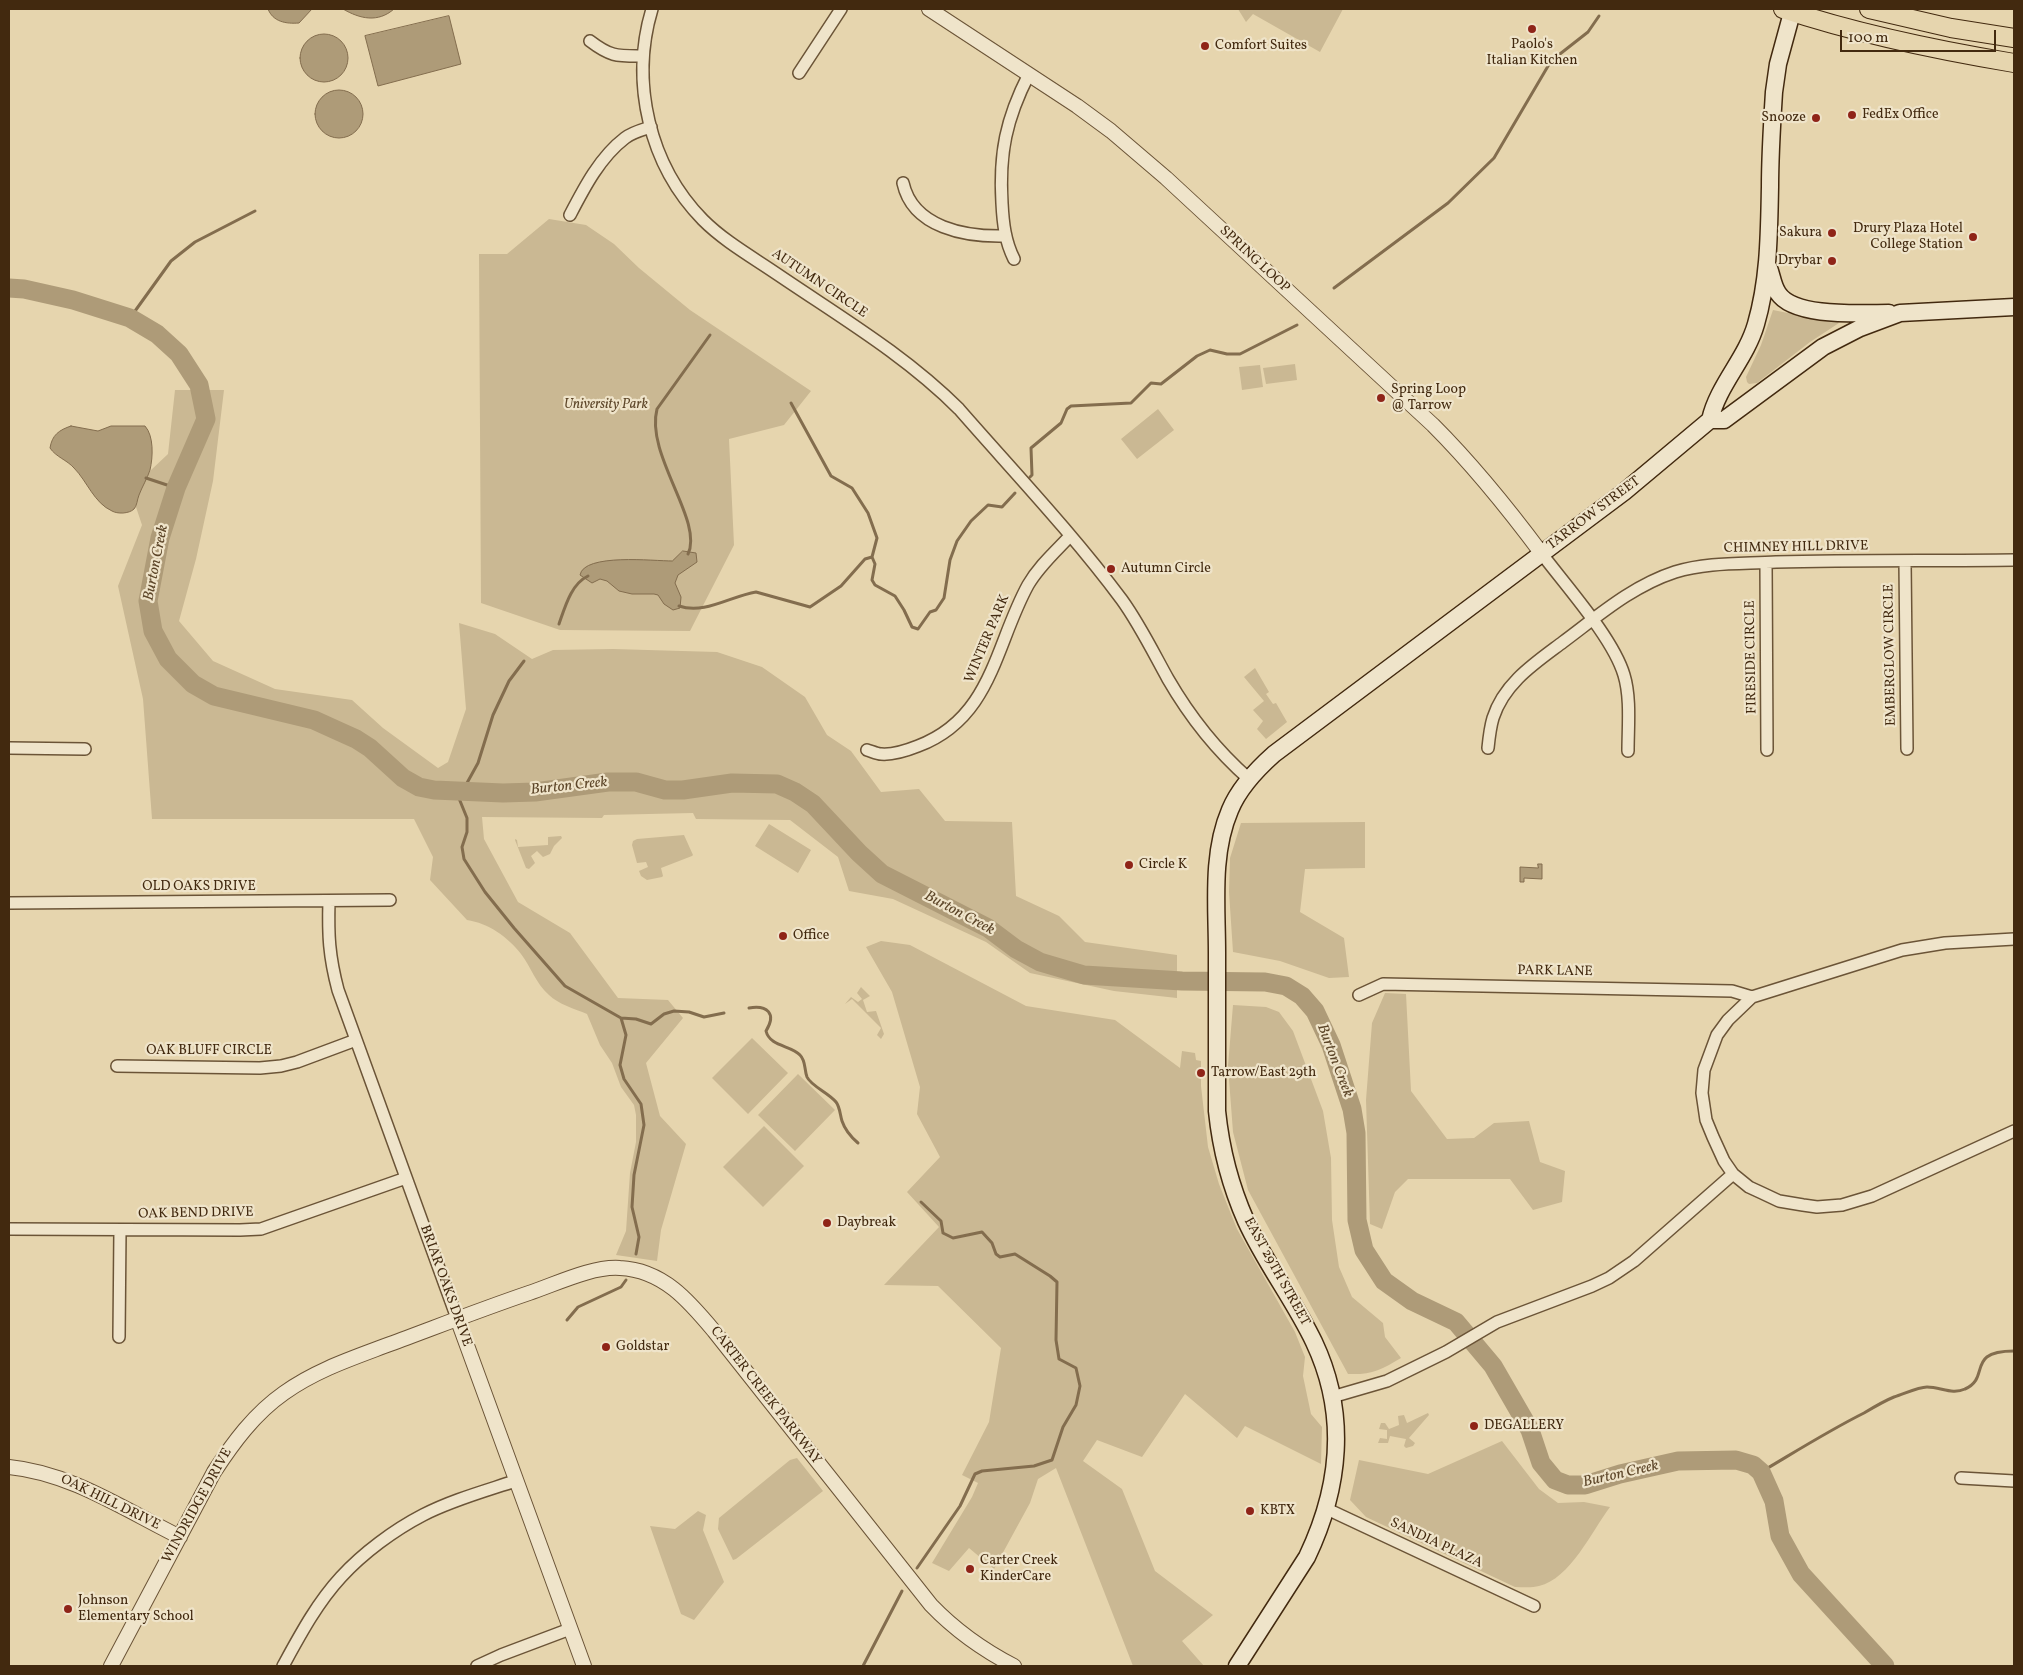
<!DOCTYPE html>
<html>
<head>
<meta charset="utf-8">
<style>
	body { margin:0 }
	#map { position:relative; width:2023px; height:1675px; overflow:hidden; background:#e6d5ae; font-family:Vollkorn,serif }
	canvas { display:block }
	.frame { position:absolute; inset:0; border:10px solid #42290f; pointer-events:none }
	.scale { position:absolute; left:1840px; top:30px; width:156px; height:22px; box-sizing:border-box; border:2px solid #42290f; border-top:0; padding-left:6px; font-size:15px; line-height:18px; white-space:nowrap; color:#42290f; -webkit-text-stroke:4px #efe4ca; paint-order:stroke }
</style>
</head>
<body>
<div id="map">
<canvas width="2023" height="1675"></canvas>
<div class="frame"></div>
<div class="scale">100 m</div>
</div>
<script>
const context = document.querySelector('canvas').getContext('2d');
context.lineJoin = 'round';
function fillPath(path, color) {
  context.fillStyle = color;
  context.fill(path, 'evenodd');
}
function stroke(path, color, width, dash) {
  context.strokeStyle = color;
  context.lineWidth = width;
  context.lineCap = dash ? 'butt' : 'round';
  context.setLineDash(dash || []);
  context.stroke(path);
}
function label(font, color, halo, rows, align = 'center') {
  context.font = font + ' Vollkorn,serif';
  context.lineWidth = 4.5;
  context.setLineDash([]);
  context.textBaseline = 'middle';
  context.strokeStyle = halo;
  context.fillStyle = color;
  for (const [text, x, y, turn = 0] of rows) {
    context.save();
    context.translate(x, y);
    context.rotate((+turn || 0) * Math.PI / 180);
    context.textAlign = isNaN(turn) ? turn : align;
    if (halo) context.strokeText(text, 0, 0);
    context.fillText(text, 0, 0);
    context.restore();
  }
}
const green = new Path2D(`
	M 1238,9 L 1343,9 L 1320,52 L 1253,14 L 1246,22 Z
	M 549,219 L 586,225 L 614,244 L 639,268 L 690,310 L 811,391 L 784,425 L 729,439 L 734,545 L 690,631 L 560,630 L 481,603 L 479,254 L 507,254 Z
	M 1773,310 L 1808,317 L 1835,320 L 1839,323 L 1810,342 L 1757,383 L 1749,384 L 1747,382 L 1746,377 L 1761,345 Z
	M 1295,364 L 1297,380 L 1266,384 L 1263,368 Z
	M 1260,365 L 1263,387 L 1242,390 L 1239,367 Z
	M 175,390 L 224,390 L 213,481 L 196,559 L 179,621 L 213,661 L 275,689 L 352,700 L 383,728 L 438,768 L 448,762 L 466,709 L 459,623 L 495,634 L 532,659 L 553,650 L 613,649 L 717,652 L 762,667 L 805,697 L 827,735 L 851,751 L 881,792 L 919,789 L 945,821 L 1012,822 L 1016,896 L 1059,916 L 1085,942 L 1177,955 L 1177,998 L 1114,991 L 1030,973 L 986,942 L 893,899 L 849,891 L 838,857 L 790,820 L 696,819 L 693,813 L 604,815 L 602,818 L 482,817 L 484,839 L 518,902 L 570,933 L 618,998 L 668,1000 L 683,1018 L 646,1063 L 660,1116 L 686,1144 L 661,1230 L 657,1261 L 616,1255 L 626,1231 L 630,1173 L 636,1142 L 636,1115 L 634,1105 L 621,1087 L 612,1063 L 600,1045 L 587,1014 C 575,1009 558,1004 549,995 C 536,984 531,967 521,954 C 508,937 488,923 467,920 L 430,880 L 433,857 L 414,819 L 152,819 L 143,699 L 118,586 L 142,525 L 136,507 L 138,496 L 150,471 L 168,454 Z
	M 1158,409 L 1174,430 L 1137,459 L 1121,439 Z
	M 1255,668 L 1269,692 L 1266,694 L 1273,704 L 1276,703 L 1287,722 L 1266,739 L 1257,729 L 1263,721 L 1253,710 L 1264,701 L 1244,677 Z
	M 1365,822 L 1365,868 L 1305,869 L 1300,912 L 1344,938 L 1349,977 L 1329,978 L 1280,961 L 1233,952 L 1229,892 L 1230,858 L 1241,823 Z
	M 769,824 L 811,850 L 798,873 L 755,846 Z
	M 684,835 L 693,855 L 692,856 L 661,868 L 663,876 L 662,877 L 647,880 L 641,876 L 639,871 L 648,867 L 646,862 L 637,863 L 632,845 L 633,841 L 637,839 Z
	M 561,836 L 562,838 L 554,846 L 550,854 L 543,857 L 537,851 L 531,856 L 535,863 L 529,869 L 526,868 L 515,840 L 515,839 L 517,840 L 518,847 L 548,845 L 548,837 Z
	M 881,941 L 910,945 L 1026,1006 L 1115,1020 L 1180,1068 L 1182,1051 L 1195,1053 L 1196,1060 L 1201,1061 L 1201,1086 L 1208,1147 L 1219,1184 L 1237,1229 L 1295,1332 L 1305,1357 L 1303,1376 L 1311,1414 L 1322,1427 L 1321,1464 L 1245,1426 L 1237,1438 L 1185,1394 L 1142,1457 L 1097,1440 L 1083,1461 L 1122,1489 L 1155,1571 L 1213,1615 L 1182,1641 L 1204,1666 L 1133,1666 L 1056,1468 L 1038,1479 L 1030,1503 L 994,1569 L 969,1548 L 949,1571 L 932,1563 L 972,1497 L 978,1483 L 962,1475 L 989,1422 L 1001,1348 L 938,1286 L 884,1285 L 939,1227 L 907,1192 L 940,1157 L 917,1114 L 920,1087 L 892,992 L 866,947 Z
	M 861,987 L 870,996 L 863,1000 L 867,1012 L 876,1011 L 884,1034 L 881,1039 L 877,1035 L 881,1028 L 852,999 L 845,1004 L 851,997 L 858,1002 L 862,999 L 857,993 Z
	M 1385,993 L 1406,994 L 1411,1091 L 1447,1139 L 1474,1138 L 1494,1123 L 1529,1121 L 1540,1162 L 1565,1171 L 1562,1202 L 1533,1210 L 1510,1179 L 1408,1179 L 1395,1192 L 1382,1229 L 1370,1224 L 1366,1100 L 1372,1023 Z
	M 1233,1005 L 1266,1007 L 1279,1012 L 1293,1031 L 1323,1111 L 1331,1158 L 1332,1220 L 1339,1267 L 1352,1297 L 1383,1323 L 1385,1337 L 1401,1358 C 1381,1370 1371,1375 1348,1374 L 1248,1190 L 1233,1132 L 1228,1066 Z
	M 752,1038 L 788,1073 L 748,1114 L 712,1078 Z
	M 798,1074 L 835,1110 L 795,1151 L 758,1115 Z
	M 764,1126 L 804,1166 L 763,1207 L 723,1167 Z
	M 1428,1413 L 1429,1415 L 1409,1438 L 1415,1443 L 1413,1446 L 1406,1448 L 1404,1446 L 1406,1439 L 1390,1436 L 1388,1443 L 1378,1443 L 1380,1438 L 1387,1439 L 1387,1430 L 1379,1429 L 1381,1423 L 1385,1423 L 1389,1429 L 1399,1425 L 1398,1416 L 1404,1415 L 1407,1423 Z
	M 1502,1441 L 1539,1489 L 1558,1503 L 1584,1502 L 1610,1507 C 1592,1531 1570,1579 1539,1586 C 1532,1588 1523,1587 1515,1587 L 1366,1517 L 1350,1500 L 1359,1460 L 1428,1474 Z
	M 797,1458 L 823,1491 L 736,1559 L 733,1560 L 718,1529 L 719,1518 L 790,1460 Z
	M 698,1511 L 706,1515 L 703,1530 L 724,1582 L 694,1620 L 681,1614 L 650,1526 L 675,1529 Z`);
const water = new Path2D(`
	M 268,9 L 312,9 L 299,23 C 286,24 273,22 268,9 Z
	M 343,9 L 394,9 C 378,23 360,19 343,9 Z
	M 449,16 L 461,64 L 378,86 L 365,36 Z
	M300 58a24 24 0 1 1 48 0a24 24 0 1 1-48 0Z
	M315 114a24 24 0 1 1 48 0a24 24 0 1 1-48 0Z
	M 71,426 L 98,431 L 111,426 L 145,426 C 154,436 153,457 150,470 C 147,479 142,487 139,495 C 137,500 137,506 134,509 C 129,514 117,514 112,511 C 94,503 87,481 74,468 C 67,460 56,457 50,448 C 52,435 59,430 71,426 Z
	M 683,551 L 696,553 L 697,562 L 678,575 L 675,583 L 681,597 L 680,608 L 673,610 L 664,604 L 658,595 L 654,594 L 632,594 L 619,591 L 607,581 L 600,579 L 592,583 L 580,575 C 584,553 654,561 672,561 Z
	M 1538,864 L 1542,864 L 1542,879 L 1524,878 L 1524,882 L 1520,882 L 1520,867 L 1538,868 Z`);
const stream = new Path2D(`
	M 1334,288 L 1448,203 L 1494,158 L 1551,61 L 1588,32 L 1599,16
	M 130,318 L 171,261 L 195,242 L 255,211
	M 791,403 L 831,476 L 852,488 L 868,513 L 877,538 L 872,557 L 875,564 L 872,580 L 875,585 L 895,596 L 904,610 L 912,627 L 918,629 L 930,612 L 936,610 L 944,598 L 950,560 L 957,541 L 971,521 L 988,505 L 1002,507 L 1015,493
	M 1030,477 L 1032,475 L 1031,448 L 1061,423 L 1067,409 L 1071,406 L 1131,403 L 1151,383 L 1161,384 L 1197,356 L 1210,350 L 1227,354 L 1240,354 L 1297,325
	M 146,478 L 176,488
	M 688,554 C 704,521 645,455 657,409 L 710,335
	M 679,606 C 704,615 731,596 756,592 L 810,607 L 841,586 L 865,559 L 872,557
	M 559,624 C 565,607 571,584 588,576
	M 456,791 L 467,818 L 467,832 L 462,847 L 464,859 L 485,892 L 514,928 L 565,986 L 621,1018 L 626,1035 L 620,1065 L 624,1079 L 641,1104 L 644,1125 L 634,1175 L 632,1207 L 639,1237 L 636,1254
	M 462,792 L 478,763 L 493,715 L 509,681 L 524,661
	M 749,1008 C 767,1005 777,1013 766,1031 C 770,1047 791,1045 800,1055 C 806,1061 804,1069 807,1077 C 811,1086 829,1093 836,1102 C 840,1107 840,1115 842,1121 C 845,1130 851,1137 858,1143
	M 621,1018 L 636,1019 L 651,1024 L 664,1014 L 674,1011 L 689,1012 L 704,1017 L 724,1013
	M 567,1320 L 578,1307 L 621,1287 L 626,1280
	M 1761,1472 C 1795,1452 1828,1431 1864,1413 C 1874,1407 1884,1401 1894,1397 C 1904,1394 1918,1387 1927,1387 C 1941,1387 1952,1395 1965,1389 C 1991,1378 1965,1351 2014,1351
	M 917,1568 L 960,1506 L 975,1474 L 982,1471 L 1034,1466 L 1052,1460 L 1063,1427 L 1076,1405 L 1080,1386 L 1076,1368 L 1059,1359 L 1056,1340 L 1057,1282 L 1050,1276 L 1015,1254 L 1000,1257 L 996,1254 L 992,1243 L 982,1232 L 953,1238 L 943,1233 L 941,1221 L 921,1202
	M 863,1666 L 902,1591`);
const river = new Path2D(`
	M 9,288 L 24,289 L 73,300 L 130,318 L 157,334 L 179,354 L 199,385 L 206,419 L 176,488 L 160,538 L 148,601 L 153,631 L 168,659 L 193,684 L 214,696 L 314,720 L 336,730 L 356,739 L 370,748 L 403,778 L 419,787 L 434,790 L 503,793 L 535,792 L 608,782 L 636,782 L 665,790 L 683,790 L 732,783 L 777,784 L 795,792 L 813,804 L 859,853 L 882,874 L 988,928 L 1016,949 L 1040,962 L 1084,975 L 1182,981 L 1265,982 L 1286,986 L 1302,996 L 1315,1011 L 1331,1045 L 1352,1109 L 1356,1133 L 1357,1220 L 1364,1250 L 1384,1281 L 1412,1301 L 1456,1322 L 1493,1366 L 1530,1430 L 1541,1463 L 1555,1480 L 1568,1485 L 1585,1485 L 1620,1474 L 1678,1461 L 1736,1460 L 1753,1465 L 1761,1472 L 1774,1501 L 1780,1536 L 1801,1574 L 1885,1666`);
const minor = new Path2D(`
	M 652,9 C 630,82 649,165 703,220 C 725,242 754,258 780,276 C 842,318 906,356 959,409 C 1014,472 1072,533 1122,600 C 1140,625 1153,652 1168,679 C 1190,717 1216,750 1249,779
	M 590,41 C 611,57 617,56 643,56
	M 799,73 L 841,9
	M 903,183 C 913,228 966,237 1005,236
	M 570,215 C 584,188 600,157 625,138 C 633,132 642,130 651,127
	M 1014,259 C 1005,241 1003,223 1002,203 C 999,153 1006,119 1029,74
	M 1542,554 C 1566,586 1613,638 1624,675 C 1631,698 1628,727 1628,751
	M 1905,562 L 1907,749
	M 1766,563 L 1767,750
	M 9,748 L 85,749
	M 1488,748 C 1489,738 1490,728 1493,718 C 1504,683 1535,663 1563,642 C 1598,616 1632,586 1675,572 C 1707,562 1743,564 1776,562 C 1855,560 1935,561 2014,560
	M 867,750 C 871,751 877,754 881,754 C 893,755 908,750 918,746 C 992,718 995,645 1028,585 C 1039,566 1055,552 1070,536
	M 329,901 C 328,935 329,956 338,990 L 457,1318
	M 9,903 L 390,900
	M 2014,939 L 1945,943 L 1902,950 L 1752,997 L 1728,1020 L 1717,1035 L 1704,1070 L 1702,1093 L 1706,1120 L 1713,1137 L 1724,1161 L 1733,1174 L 1749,1187 L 1762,1193 L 1779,1201 L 1803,1205 L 1817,1207 L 1842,1205 L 1872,1196 L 2014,1131
	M 1359,995 L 1383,984 L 1732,991 L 1752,997
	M 117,1066 L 260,1068 L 281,1066 L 297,1062 L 356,1040
	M 9,1229 L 240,1230 L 261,1229 L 406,1178
	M 119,1337 L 120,1230
	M 1332,1397 L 1387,1381 L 1446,1352 L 1497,1322 L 1592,1286 L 1609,1278 L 1634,1261 L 1733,1174
	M 1961,1478 L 2014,1481
	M 1327,1509 L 1534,1606
	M 283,1666 C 300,1635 317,1603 341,1577 C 363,1553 394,1530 423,1515 C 452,1500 485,1491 515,1481
	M 477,1666 L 501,1655 L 570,1629`);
const tertiary = new Path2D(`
	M 929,9 L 1077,106 L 1111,131 L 1166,178 L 1433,425 C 1474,466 1507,507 1542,554
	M 457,1318 L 584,1666
	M 9,1467 C 71,1473 125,1510 180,1537
	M 111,1666 L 214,1472 C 233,1443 254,1414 284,1393 C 316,1370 353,1358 390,1344 C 436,1327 482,1309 529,1293 C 556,1284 592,1266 620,1268 C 663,1270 689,1301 714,1331 L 931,1605 C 956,1631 983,1650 1014,1666`);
const secondary = new Path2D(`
	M 1769,268 C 1772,276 1773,286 1778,293 C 1794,318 1862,313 1889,313
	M 1710,420 C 1718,385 1746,359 1756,324 C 1769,279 1769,234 1770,187 C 1770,155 1772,124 1774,92 L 1778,64 L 1793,9
	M 1237,1666 L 1307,1557 C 1340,1488 1348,1414 1314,1342 C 1294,1300 1265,1263 1246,1221 C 1230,1185 1221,1150 1217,1111 C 1217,1058 1217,1005 1217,952 C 1217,906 1211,854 1230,810 C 1239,788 1256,770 1274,754 L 1624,492 L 1710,420 L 1724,420 L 1823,347 L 1860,328 L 1900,313 L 2014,307`);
const primary = new Path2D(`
	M 1783,9 C 1858,34 1936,50 2014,63
	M 1869,9 L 1951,28 L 2014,38`);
const markers = [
	[1532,29,5,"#8f2418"],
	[1205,46,5,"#8f2418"],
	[1852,115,5,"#8f2418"],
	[1816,118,5,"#8f2418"],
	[1832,233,5,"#8f2418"],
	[1973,237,5,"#8f2418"],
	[1832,261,5,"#8f2418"],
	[1381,398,5,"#8f2418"],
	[1111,569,5,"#8f2418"],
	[1129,865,5,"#8f2418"],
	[783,936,5,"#8f2418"],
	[1201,1073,5,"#8f2418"],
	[827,1223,5,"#8f2418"],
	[606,1347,5,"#8f2418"],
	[1474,1426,5,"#8f2418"],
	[1250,1511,5,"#8f2418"],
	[970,1569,5,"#8f2418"],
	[68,1609,5,"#8f2418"]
];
const poiNames = [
	["Paolo's",1532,45,"center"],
	["Italian Kitchen",1532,61,"center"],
	["Comfort Suites",1215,46],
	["FedEx Office",1862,115],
	["Snooze",1806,118,"right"],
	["Drury Plaza Hotel",1963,229,"right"],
	["College Station",1963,245,"right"],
	["Sakura",1822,233,"right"],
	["Drybar",1822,261,"right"],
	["Spring Loop",1391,390],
	["@ Tarrow",1391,406],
	["Autumn Circle",1121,569],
	["Circle K",1139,865],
	["Office",793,936],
	["Tarrow/East 29th",1211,1073],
	["Daybreak",837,1223],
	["Goldstar",616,1347],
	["DEGALLERY",1484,1426],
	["KBTX",1260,1511],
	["Carter Creek",980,1561],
	["KinderCare",980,1577],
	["Johnson",78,1601],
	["Elementary School",78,1617]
];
const streetNames = [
	["SPRING LOOP",1254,260,43],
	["AUTUMN CIRCLE",819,284,34],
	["TARROW STREET",1594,514,-37],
	["CHIMNEY HILL DRIVE",1796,548,-1],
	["WINTER PARK",988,639,-67],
	["EMBERGLOW CIRCLE",1891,655,-91],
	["FIRESIDE CIRCLE",1752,657,-91],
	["OLD OAKS DRIVE",199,887],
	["PARK LANE",1555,972,1],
	["OAK BLUFF CIRCLE",209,1051],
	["OAK BEND DRIVE",196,1214,-1],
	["EAST 29TH STREET",1276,1272,61],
	["BRIAR OAKS DRIVE",445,1286,70],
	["CARTER CREEK PARKWAY",765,1396,52],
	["OAK HILL DRIVE",110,1503,26],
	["WINDRIDGE DRIVE",198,1506,-61],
	["SANDIA PLAZA",1436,1544,25]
];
const parkNames = [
	["University Park",606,405]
];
const waterNames = [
	["Burton Creek",157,563,-79],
	["Burton Creek",569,787,-6],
	["Burton Creek",959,914,28],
	["Burton Creek",1334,1061,69],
	["Burton Creek",1621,1475,-13]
];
fillPath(green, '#cab893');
fillPath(water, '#ae9b78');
stroke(water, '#836d4e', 1);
stroke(stream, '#836d4e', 3);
stroke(river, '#ae9b78', 19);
stroke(minor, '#6b5437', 14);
stroke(tertiary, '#6b5437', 16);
stroke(secondary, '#42290f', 19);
stroke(primary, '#42290f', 20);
stroke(minor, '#efe4ca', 11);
stroke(tertiary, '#efe4ca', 14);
stroke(secondary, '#efe4ca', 16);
stroke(primary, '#e6d5ae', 18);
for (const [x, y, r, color] of markers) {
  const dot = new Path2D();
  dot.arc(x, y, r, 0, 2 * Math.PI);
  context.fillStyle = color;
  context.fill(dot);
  stroke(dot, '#efe4ca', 2);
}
label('14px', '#42290f', '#efe4ca', poiNames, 'left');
label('14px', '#42290f', '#efe4ca', streetNames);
label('italic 14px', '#5d4629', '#efe4ca', parkNames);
label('italic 15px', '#5d4629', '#efe4ca', waterNames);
</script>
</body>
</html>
